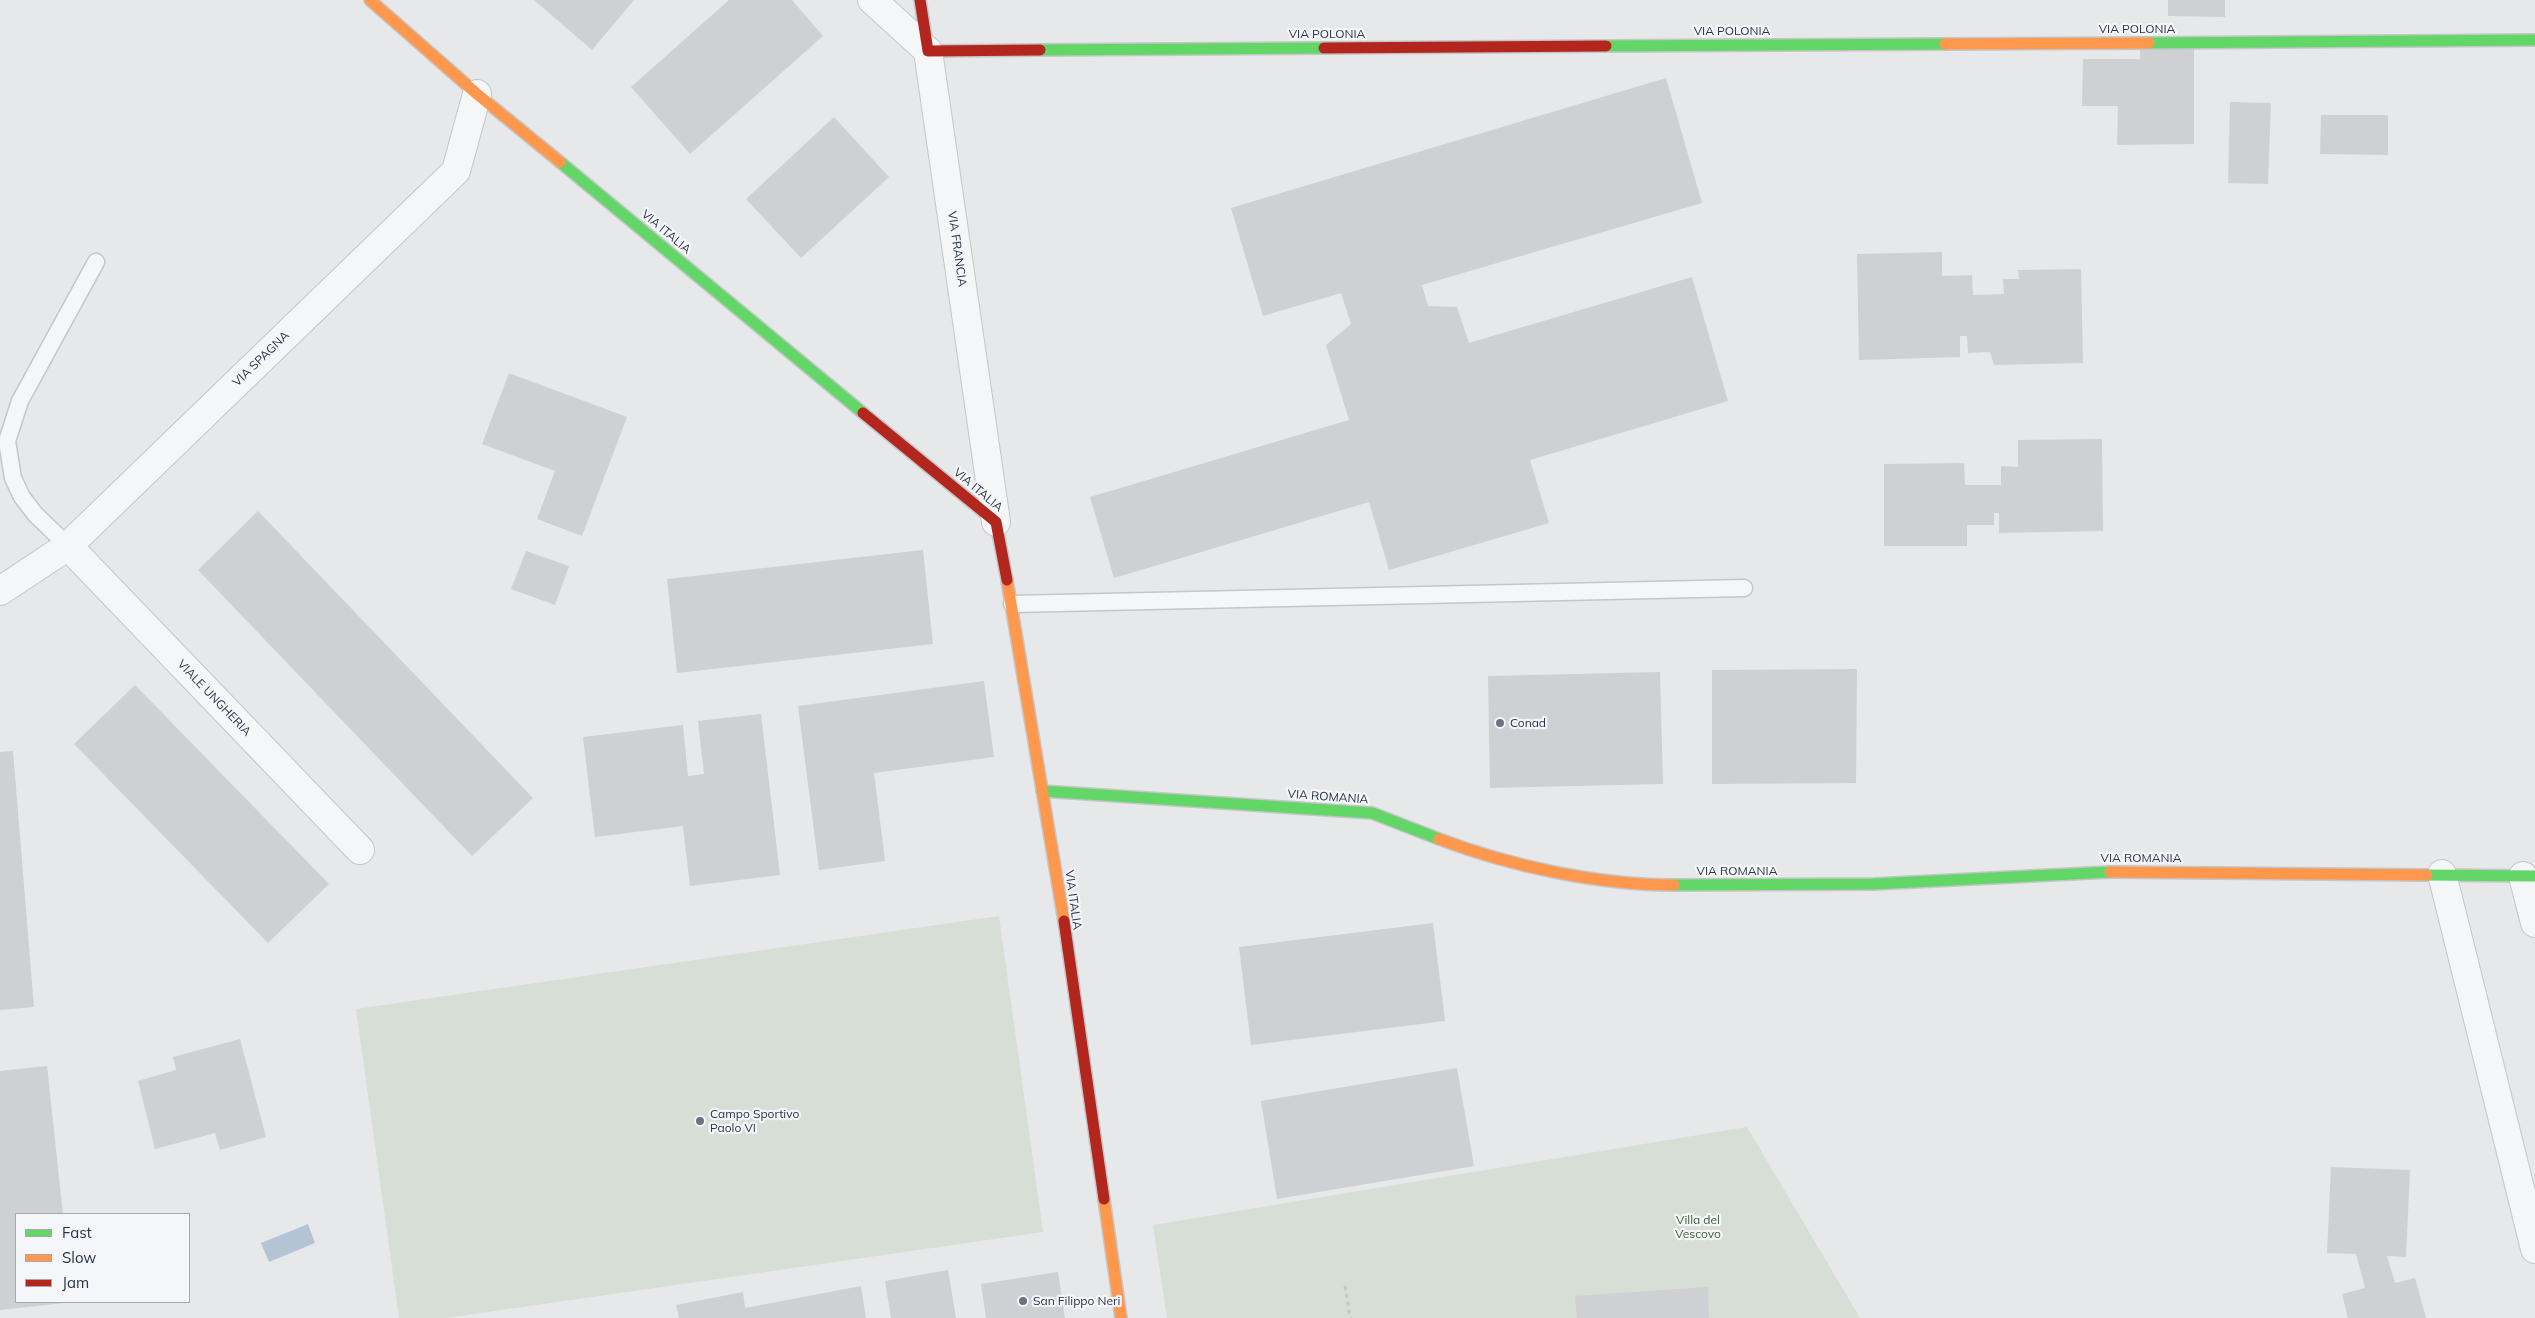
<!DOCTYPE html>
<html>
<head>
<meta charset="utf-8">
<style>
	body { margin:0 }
	#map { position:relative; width:2535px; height:1318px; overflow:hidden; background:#e6e8ea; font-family:Mulish,sans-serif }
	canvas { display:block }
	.legend { position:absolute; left:15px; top:1213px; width:175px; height:90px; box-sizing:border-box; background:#f4f6f9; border:1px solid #a4a8b1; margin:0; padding:6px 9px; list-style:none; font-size:15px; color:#2b3445 }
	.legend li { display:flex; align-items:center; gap:10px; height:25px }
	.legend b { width:25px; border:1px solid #a4a8b1 }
</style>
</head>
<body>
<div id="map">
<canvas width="2535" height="1318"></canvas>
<ul class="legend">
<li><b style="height:6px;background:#63d668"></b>Fast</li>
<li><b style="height:6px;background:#ff974d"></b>Slow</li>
<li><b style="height:6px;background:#b3261e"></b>Jam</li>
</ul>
</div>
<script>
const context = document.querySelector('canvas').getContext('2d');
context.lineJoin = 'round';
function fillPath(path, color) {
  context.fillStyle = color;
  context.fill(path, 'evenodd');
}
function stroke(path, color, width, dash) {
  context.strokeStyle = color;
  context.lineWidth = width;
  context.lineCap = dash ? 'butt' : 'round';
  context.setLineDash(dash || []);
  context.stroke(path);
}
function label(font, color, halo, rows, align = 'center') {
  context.font = font + ' Mulish,sans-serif';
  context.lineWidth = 4.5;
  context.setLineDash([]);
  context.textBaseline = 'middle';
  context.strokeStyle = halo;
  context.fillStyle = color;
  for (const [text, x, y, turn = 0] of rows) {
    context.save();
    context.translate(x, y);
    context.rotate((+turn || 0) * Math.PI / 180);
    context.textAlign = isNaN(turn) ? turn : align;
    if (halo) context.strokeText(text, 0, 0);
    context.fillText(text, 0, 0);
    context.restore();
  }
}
const green = new Path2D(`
	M 999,916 L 1043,1232 L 446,1318 L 399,1318 L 356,1009 Z
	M 1747,1127 L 1860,1318 L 1167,1318 L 1153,1225 Z`);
const water = new Path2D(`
	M 308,1224 L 315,1243 L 269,1262 L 261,1243 Z`);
const building = new Path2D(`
	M 534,0 L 634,0 L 592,50 Z
	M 729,0 L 792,0 L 823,36 L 690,154 L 631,87 Z
	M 2168,0 L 2225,0 L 2225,17 L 2168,16 Z
	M 2140,48 L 2194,49 L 2194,144 L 2117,145 L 2118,106 L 2082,106 L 2083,59 L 2140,59 Z
	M 1666,78 L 1702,203 L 1422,285 L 1428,306 L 1457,307 L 1469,343 L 1692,277 L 1728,401 L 1530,460 L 1549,523 L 1389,570 L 1369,502 L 1114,578 L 1090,497 L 1349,420 L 1326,345 L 1351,324 L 1341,293 L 1263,316 L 1231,208 Z
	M 2230,102 L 2271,103 L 2268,184 L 2228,183 Z
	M 2321,115 L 2388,115 L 2388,155 L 2320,154 Z
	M 834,117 L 889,177 L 801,258 L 746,199 Z
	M 1942,252 L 1942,276 L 1972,275 L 1973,295 L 2004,294 L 2003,279 L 2019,279 L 2018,270 L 2081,269 L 2083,363 L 1994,365 L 1990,352 L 1968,353 L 1967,336 L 1960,336 L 1960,357 L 1859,360 L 1857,254 Z
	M 509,373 L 627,417 L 582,536 L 537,519 L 555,471 L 482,444 Z
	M 2102,439 L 2103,531 L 1999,533 L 1999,513 L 1994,513 L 1994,525 L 1967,525 L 1967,546 L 1884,546 L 1884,464 L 1964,463 L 1965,485 L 2001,485 L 2001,466 L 2018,467 L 2018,440 Z
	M 258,511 L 533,798 L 472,856 L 198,570 Z
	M 923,550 L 933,644 L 677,673 L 667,579 Z
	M 526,551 L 569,566 L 555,605 L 511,589 Z
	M 1857,669 L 1856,783 L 1712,784 L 1712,670 Z
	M 1660,672 L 1663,784 L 1490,788 L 1488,676 Z
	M 984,681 L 994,757 L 874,773 L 885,861 L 819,870 L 798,706 Z
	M 135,685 L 329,884 L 268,943 L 74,744 Z
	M 761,714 L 780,875 L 690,886 L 683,826 L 595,837 L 583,737 L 683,725 L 688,776 L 704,774 L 698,721 Z
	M 13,751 L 34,1007 L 0,1010 L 0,752 Z
	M 1433,923 L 1445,1021 L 1251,1045 L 1239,947 Z
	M 240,1039 L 266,1137 L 220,1150 L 215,1133 L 155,1149 L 138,1081 L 176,1070 L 173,1057 Z
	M 47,1066 L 63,1214 L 16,1214 L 16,1302 L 64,1303 L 0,1310 L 0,1071 Z
	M 1457,1068 L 1474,1166 L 1277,1199 L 1261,1101 Z
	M 2331,1167 L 2410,1170 L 2406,1257 L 2387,1256 L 2395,1283 L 2415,1278 L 2426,1318 L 2348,1318 L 2342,1294 L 2365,1288 L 2356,1254 L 2327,1253 Z
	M 948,1270 L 956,1318 L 891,1318 L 885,1281 Z
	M 1058,1272 L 1065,1318 L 986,1318 L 981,1284 Z
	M 861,1286 L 866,1318 L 679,1318 L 676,1305 L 743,1292 L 745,1308 Z
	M 1708,1287 L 1709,1318 L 1577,1318 L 1575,1296 Z`);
const path = new Path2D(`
	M 1345,1286 L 1350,1318`);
const lane = new Path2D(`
	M 68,546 L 35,514 L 22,497 L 13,478 L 7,441 L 20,401 L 96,262
	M 1012,604 L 1744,588`);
const street = new Path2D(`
	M 872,0 L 928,51 L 996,522
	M 68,546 L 360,850
	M 0,591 L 68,546 L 456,171 L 477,94
	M 2442,874 L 2535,1249
	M 2523,876 L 2535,923`);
const fast = new Path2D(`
	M 2149,43 L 2535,40
	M 1606,46 L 1945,44
	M 1040,50 L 1324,48
	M 560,162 L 863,413
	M 1042,791 L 1372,813 L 1439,839
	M 2427,875 L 2535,876
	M 1674,885 L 1874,884 L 2110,872`);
const slow = new Path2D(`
	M 370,0 L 477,94 L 560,162
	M 1945,44 L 2149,43
	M 1007,580 L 1064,921
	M 1439,839 C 1510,866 1598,885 1674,885
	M 2110,872 L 2427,875
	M 1104,1199 L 1121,1318`);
const jam = new Path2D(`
	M 920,0 L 928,51 L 1040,50
	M 1324,48 L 1606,46
	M 863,413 L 996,522 L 1007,580
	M 1064,921 L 1104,1199`);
const markers = [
	[1500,723,5,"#6c737f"],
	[700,1121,5,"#6c737f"],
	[1023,1301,5,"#6c737f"]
];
const streetNames = [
	["VIA POLONIA",2137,29],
	["VIA POLONIA",1732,31],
	["VIA POLONIA",1327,34],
	["VIA ITALIA",666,232,40],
	["VIA FRANCIA",957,249,82],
	["VIA SPAGNA",261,359,-44],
	["VIA ITALIA",978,490,40],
	["VIALE UNGHERIA",214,698,46],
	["VIA ROMANIA",1328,797,4],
	["VIA ROMANIA",2141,858],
	["VIA ROMANIA",1737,871],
	["VIA ITALIA",1073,900,82]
];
const poiNames = [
	["Conad",1510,723],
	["Campo Sportivo",710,1114],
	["Paolo VI",710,1128],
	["San Filippo Neri",1033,1301]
];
const parkNames = [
	["Villa del",1698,1220],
	["Vescovo",1698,1234]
];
fillPath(green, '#d6ded6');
fillPath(water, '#b4c4d5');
fillPath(building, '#ced0d3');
stroke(lane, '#c4c6c8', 19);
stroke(street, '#c4c6c8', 30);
stroke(fast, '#c4c6c8', 14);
stroke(slow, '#c4c6c8', 14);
stroke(jam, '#c4c6c8', 14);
stroke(path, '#c5c6ca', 3, [4, 4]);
stroke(lane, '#f5f6f7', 16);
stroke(street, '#f5f6f7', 28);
stroke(fast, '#63d668', 11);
stroke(slow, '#ff974d', 11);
stroke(jam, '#b3261e', 11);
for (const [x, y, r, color] of markers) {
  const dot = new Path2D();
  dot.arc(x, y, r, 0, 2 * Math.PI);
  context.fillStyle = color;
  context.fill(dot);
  stroke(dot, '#f4f6f9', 2);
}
label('12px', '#2b3445', '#f4f6f9', streetNames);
label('12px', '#2b3445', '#f4f6f9', poiNames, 'left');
label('12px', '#3f6138', '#f4f6f9', parkNames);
</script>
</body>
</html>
